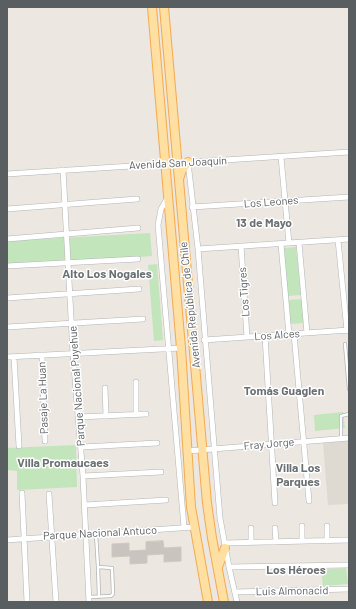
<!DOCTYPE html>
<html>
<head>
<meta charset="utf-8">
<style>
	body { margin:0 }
	#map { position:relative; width:356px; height:609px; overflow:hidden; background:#ece7e0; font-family:Barlow,sans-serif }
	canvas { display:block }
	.frame { position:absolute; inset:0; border:8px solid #595e61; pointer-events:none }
</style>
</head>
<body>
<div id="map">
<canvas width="356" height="609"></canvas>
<div class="frame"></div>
</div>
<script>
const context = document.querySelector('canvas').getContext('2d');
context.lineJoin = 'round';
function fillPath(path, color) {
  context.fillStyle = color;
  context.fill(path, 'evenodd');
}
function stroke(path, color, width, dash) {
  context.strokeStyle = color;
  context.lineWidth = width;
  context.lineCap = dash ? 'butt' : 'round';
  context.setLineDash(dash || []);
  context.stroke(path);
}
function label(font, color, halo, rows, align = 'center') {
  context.font = font + ' Barlow,sans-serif';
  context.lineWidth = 3;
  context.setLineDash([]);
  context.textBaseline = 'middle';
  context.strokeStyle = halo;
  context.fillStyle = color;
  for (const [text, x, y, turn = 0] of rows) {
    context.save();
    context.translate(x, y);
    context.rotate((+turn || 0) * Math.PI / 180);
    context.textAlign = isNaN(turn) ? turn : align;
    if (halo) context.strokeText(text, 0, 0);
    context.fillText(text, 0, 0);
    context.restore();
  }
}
const education = new Path2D(`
	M 349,441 L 349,504 L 328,505 L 323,443 Z`);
const green = new Path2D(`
	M 150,233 L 152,256 L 7,267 L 7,241 Z
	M 296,247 L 301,295 L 288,296 L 283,248 Z
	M 157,264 L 163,340 L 154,341 L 148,265 Z
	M 302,299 L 304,323 L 290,324 L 288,300 Z
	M 343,412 L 345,428 L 315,431 L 314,415 Z
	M 76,445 L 77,487 L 17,490 L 17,471 L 7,470 L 7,448 Z
	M 346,568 L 348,584 L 323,586 L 321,570 Z`);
const building = new Path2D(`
	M 163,541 L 164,548 L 181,547 L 181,561 L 164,562 L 164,554 L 147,555 L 147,563 L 130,564 L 130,556 L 112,557 L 112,544 L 129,543 L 129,551 L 146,550 L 146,542 Z`);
const service = new Path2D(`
	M 345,344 L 349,389
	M 341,439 L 341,416 L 349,414
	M 98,567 L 99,597
	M 89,597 L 111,596 L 113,594 L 112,568 L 98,567 L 96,534`);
const minor = new Path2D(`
	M 281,157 L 289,243
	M 188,162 L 198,249 L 220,518 L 229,567 L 237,602
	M 63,170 L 73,354 L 83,476 L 89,602
	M 7,174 L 349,152
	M 168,197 L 161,209 L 158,225 L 184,527
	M 192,207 L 349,197
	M 7,209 L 137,199
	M 7,239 L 138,228
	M 338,240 L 347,331
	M 299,243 L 307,333
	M 281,244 L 289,335
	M 241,246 L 247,337
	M 198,249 L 349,239
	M 7,266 L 138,259
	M 7,298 L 139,289
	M 7,327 L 143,319
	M 294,334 L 309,501
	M 265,336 L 275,503
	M 204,340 L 349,330
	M 42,355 L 45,441
	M 7,357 L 181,348
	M 14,357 L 19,446
	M 136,382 L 136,414
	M 105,388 L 106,416
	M 79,417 L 146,414
	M 82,447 L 157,443
	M 188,451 L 349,438
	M 83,476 L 161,472
	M 22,493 L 27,602
	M 49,494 L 56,602
	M 85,505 L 166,500
	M 302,526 L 302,541
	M 327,526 L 327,541
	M 275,528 L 276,542
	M 7,540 L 194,527
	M 251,542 L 251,528
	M 225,543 L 349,540
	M 229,567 L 349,565
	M 235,592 L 349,589`);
const primary = new Path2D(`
	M 152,7 L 181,348 L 191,507 L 208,602
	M 164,7 L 207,503 L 212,538 L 224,602
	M 179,179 L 182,170 L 188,162
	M 218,567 L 225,548`);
const streetNames = [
	["Avenida San Joaquín",178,163,-3],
	["Los Leones",271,202,-4],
	["Los Tigres",244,292,-94],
	["Avenida República de Chile",190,305,-96],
	["Los Alces",277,335,-4],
	["Parque Nacional Puyehue",77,386,-94],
	["Pasaje La Huan",43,398,-92],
	["Fray Jorge",269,444,-5],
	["Parque Nacional Antuco",100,533,-3],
	["Luis Almonacid",292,591,-1]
];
const neighbourhoodNames = [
	["13 de Mayo",264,223],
	["Alto Los Nogales",107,274],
	["Tomás Guaglen",284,391],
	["Villa Promaucaes",63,463],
	["Villa Los",298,468],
	["Parques",298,482],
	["Los Héroes",296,570]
];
fillPath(education, '#ded9d1');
fillPath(green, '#c2e5bb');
fillPath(building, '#c9c4bf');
stroke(building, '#d1c8be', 1);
stroke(service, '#b1b4b8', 4);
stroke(minor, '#b1b4b8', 6);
stroke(primary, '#f4aa51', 10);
stroke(service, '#fff', 2.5);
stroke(minor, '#fff', 5);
stroke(primary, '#ffe0a2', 8);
label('11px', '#595e61', '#fff', streetNames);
label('bold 12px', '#6a7073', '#fff', neighbourhoodNames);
</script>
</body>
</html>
